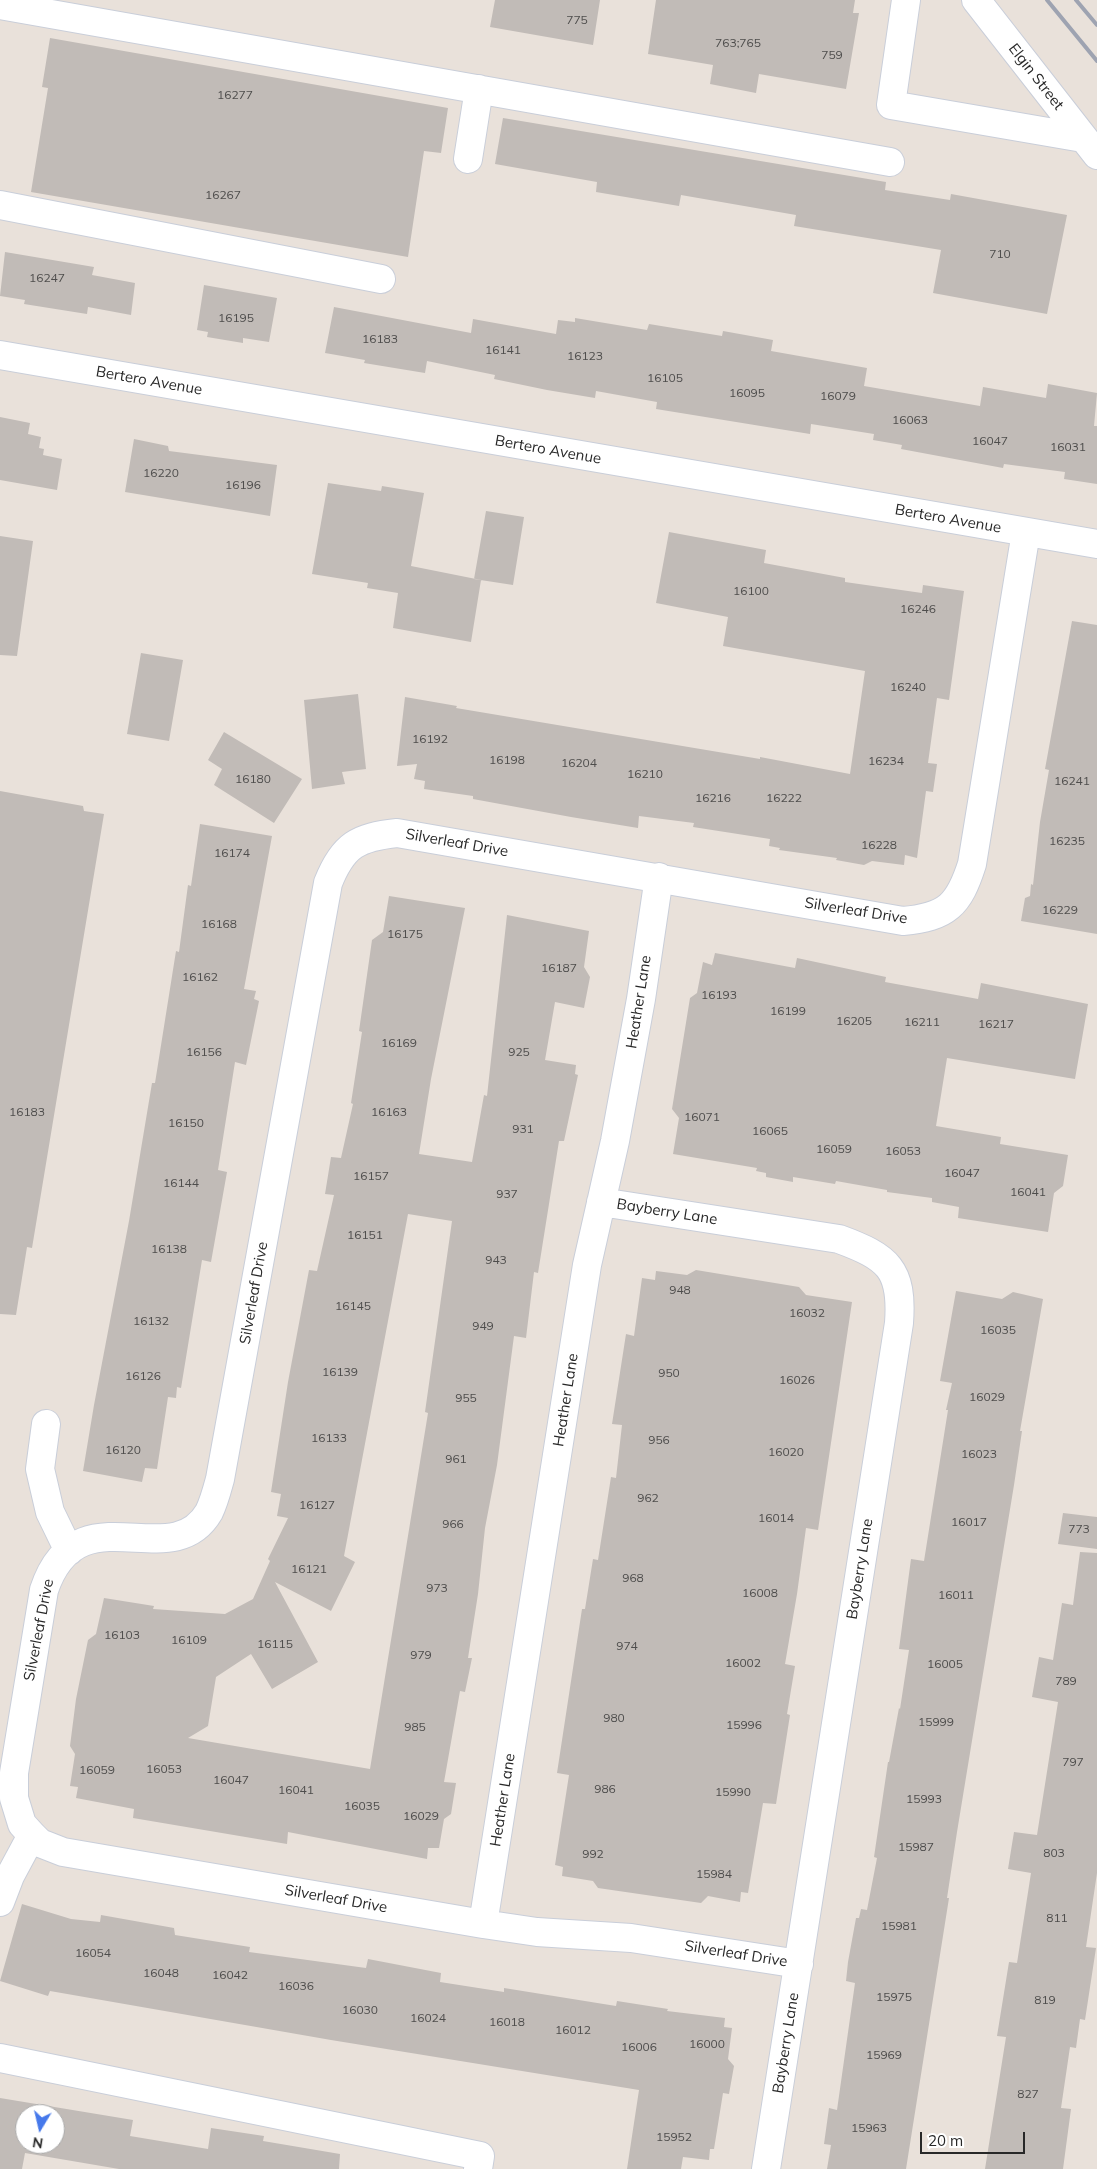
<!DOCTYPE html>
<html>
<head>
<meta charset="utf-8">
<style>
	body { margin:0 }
	#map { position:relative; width:1097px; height:2169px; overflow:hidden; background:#e9e1da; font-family:Mulish,sans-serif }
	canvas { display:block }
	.north { position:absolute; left:15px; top:2104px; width:50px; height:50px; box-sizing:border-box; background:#fff; border:1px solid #a9a9a9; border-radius:50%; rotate:189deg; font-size:14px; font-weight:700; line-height:20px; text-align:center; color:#282828 }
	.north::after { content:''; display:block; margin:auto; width:18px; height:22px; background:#4679eb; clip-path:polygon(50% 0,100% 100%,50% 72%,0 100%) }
	.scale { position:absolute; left:920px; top:2132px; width:105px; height:22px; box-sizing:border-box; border:2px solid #282828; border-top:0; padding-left:6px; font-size:15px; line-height:18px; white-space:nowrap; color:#282828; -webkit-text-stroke:4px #fff; paint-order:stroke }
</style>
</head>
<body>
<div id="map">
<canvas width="1097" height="2169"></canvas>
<div class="north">N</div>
<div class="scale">20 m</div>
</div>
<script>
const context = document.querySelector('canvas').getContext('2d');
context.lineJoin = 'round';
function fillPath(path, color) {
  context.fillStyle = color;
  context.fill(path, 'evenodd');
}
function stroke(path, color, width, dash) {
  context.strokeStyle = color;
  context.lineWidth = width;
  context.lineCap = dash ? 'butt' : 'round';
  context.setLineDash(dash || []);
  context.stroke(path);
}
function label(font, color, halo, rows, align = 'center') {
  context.font = font + ' Mulish,sans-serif';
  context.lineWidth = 4;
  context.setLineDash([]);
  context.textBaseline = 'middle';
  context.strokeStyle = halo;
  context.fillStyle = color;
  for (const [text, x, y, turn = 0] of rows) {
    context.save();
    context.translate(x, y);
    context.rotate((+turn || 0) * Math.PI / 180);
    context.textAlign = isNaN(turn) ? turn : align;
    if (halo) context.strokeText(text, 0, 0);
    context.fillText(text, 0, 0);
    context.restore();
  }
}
const building = new Path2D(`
	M 495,0 L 600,0 L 593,45 L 490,27 Z
	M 656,0 L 855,0 L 853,13 L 859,13 L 846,89 L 759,74 L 756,93 L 710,84 L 713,65 L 648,54 Z
	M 50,38 L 448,108 L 441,153 L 424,151 L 408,257 L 31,192 L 48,88 L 42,87 Z
	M 503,118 L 886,182 L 885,190 L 950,200 L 951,194 L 1067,215 L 1047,314 L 933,293 L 941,250 L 794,226 L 796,215 L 681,195 L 679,206 L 596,192 L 597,182 L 495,164 Z
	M 5,252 L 94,267 L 92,275 L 135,283 L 131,315 L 88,307 L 87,314 L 24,304 L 25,300 L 0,296 Z
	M 204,285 L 277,298 L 269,342 L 243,338 L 243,343 L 207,337 L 208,332 L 197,330 Z
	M 334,307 L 471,333 L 473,319 L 556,334 L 558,320 L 575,322 L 575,318 L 647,330 L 649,324 L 722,336 L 723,331 L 773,340 L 771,351 L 867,368 L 864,386 L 980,406 L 983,387 L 1046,398 L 1048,384 L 1097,393 L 1094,426 L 1097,426 L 1097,484 L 1064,479 L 1065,472 L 1004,464 L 1003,468 L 901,449 L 902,445 L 873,440 L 874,434 L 811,424 L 810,434 L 693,415 L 656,409 L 657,402 L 596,391 L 595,398 L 547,390 L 494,379 L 495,375 L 427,361 L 425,373 L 364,363 L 365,360 L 325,353 Z
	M 0,417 L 30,423 L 28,434 L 41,437 L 39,448 L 44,449 L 43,455 L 62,459 L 57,490 L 0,480 Z
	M 134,439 L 168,446 L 169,451 L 277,465 L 270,516 L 125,492 Z
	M 328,483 L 381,491 L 382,486 L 424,493 L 411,566 L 481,580 L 471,642 L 393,628 L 398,593 L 367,588 L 368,583 L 312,574 Z
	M 486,511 L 524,517 L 513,585 L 474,579 Z
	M 669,532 L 766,550 L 764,563 L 845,578 L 845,582 L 922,593 L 923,585 L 964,591 L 949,700 L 937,698 L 928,763 L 937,764 L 933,792 L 926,791 L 917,858 L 905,855 L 904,865 L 872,861 L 864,865 L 836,860 L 837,858 L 779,850 L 780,848 L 769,846 L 770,839 L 693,827 L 694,823 L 639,816 L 638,828 L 571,817 L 473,799 L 473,796 L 424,789 L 425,781 L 414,779 L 417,764 L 397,766 L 405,697 L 457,706 L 456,708 L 760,759 L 760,757 L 850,774 L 865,671 L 723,646 L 728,617 L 656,603 Z
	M 0,536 L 33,541 L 17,656 L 0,655 Z
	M 1072,621 L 1097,625 L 1097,934 L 1021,921 L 1025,898 L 1030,896 L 1031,884 L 1033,885 L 1040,822 L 1049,770 L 1045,769 Z
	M 141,653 L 183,660 L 169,741 L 127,734 Z
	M 358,694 L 366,769 L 342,772 L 345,784 L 312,789 L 304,700 Z
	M 224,732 L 302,779 L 274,823 L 214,785 L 222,769 L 208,760 Z
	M 0,791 L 83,806 L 84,811 L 104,814 L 32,1248 L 27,1247 L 16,1315 L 0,1314 Z
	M 200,824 L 272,836 L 244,989 L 256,991 L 254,999 L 259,1001 L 246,1065 L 235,1062 L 218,1170 L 227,1172 L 211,1262 L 202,1260 L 181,1388 L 177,1387 L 176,1398 L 168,1397 L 157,1469 L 145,1468 L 142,1482 L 83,1471 L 94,1405 L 129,1221 L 152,1083 L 155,1083 L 176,951 L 179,952 L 188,885 L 191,886 Z
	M 389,896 L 465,908 L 431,1079 L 419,1154 L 472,1162 L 484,1095 L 487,1096 L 507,915 L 589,931 L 584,967 L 590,977 L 584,1008 L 555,1002 L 545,1060 L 576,1065 L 575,1074 L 578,1075 L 564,1141 L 559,1141 L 538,1273 L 534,1272 L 526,1338 L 514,1336 L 497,1465 L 485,1528 L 478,1594 L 468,1658 L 472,1658 L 465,1692 L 460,1691 L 444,1782 L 456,1783 L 451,1814 L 444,1819 L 439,1848 L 428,1848 L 427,1859 L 288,1832 L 287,1844 L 133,1818 L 134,1809 L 76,1798 L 78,1787 L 70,1786 L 75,1754 L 70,1746 L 76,1699 L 88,1640 L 96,1634 L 104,1598 L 154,1606 L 153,1609 L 225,1614 L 253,1599 L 270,1561 L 268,1559 L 288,1518 L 277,1516 L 281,1494 L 271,1492 L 288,1382 L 309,1270 L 317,1271 L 334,1195 L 325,1194 L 331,1157 L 341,1158 L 353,1104 L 351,1103 L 362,1032 L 359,1031 L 372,940 L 383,932 ZM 408,1214 L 452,1221 L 425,1412 L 428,1413 L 370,1769 L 188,1738 L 208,1726 L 216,1677 L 251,1654 L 272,1689 L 318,1662 L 275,1582 L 331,1611 L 355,1562 L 344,1556 Z
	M 715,953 L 795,968 L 797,958 L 886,977 L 885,982 L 978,999 L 981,983 L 1088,1004 L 1075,1079 L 947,1058 L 936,1126 L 1001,1137 L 1000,1144 L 1068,1155 L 1063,1186 L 1054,1193 L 1048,1232 L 958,1218 L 959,1207 L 932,1202 L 932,1198 L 887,1192 L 887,1190 L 836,1181 L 835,1184 L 793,1177 L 793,1182 L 766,1177 L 766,1173 L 756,1171 L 757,1168 L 673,1154 L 679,1118 L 672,1109 L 690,998 L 697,993 L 703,962 L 712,965 Z
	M 696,1270 L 799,1287 L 806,1295 L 852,1302 L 818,1530 L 806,1528 L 797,1594 L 785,1664 L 795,1666 L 787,1714 L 790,1715 L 776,1804 L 763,1803 L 748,1893 L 741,1892 L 740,1902 L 708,1896 L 701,1903 L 598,1888 L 593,1881 L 562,1876 L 563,1867 L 555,1865 L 569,1775 L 557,1773 L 582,1609 L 585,1609 L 593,1559 L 598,1560 L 611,1477 L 616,1478 L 622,1425 L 612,1424 L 626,1334 L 634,1336 L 642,1278 L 655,1280 L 656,1271 L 687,1275 Z
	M 956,1291 L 1002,1299 L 1013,1292 L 1043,1299 L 1020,1431 L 1022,1431 L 1014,1485 L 957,1832 L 947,1898 L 949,1898 L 906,2169 L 827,2169 L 831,2145 L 824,2144 L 829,2108 L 837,2110 L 855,1983 L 846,1981 L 848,1962 L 856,1918 L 859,1918 L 861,1909 L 867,1910 L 877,1858 L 874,1857 L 888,1762 L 889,1762 L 899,1708 L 900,1709 L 909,1650 L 899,1649 L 911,1559 L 924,1561 L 948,1410 L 946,1410 L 952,1383 L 940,1381 Z
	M 1063,1513 L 1097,1517 L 1097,1549 L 1058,1544 Z
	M 1080,1552 L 1097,1553 L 1097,1873 L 1086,1947 L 1096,1948 L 1085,2020 L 1080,2019 L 1076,2048 L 1070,2047 L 1061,2108 L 1071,2109 L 1063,2169 L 985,2169 L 1006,2037 L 997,2036 L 1009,1962 L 1017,1963 L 1031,1873 L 1008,1869 L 1014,1832 L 1037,1835 L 1058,1702 L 1032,1697 L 1039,1657 L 1053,1660 L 1062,1603 L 1073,1605 Z
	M 22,1904 L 71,1919 L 100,1922 L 101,1915 L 174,1928 L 175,1935 L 250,1947 L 249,1952 L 366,1968 L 368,1959 L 441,1973 L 440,1982 L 504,1992 L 504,1988 L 616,2006 L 617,2001 L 668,2009 L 667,2011 L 725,2018 L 724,2027 L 732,2028 L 728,2059 L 734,2066 L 729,2094 L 723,2093 L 714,2149 L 710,2149 L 709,2160 L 683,2157 L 681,2169 L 627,2169 L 639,2090 L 331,2040 L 50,1991 L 48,1996 L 0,1981 Z
	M 0,2098 L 133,2120 L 130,2136 L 208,2149 L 211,2128 L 264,2136 L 263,2141 L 340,2154 L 339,2169 L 119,2169 L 25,2153 L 22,2169 L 0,2169 ZM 25,2114 L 55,2114 L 55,2144 L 25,2144 Z`);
const minor = new Path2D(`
	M 906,0 L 891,105 L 1083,138
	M 976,0 L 1097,155
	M 0,5 L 890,162
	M 468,159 L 479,89
	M 0,205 L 381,279
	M 0,355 L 1097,544
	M 601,1202 L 839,1239 C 888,1257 903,1269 899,1323 L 766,2169
	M 46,1424 L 40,1469 L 50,1512 L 69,1551
	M 0,1902 L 10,1876 L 32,1835
	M 483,1924 L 587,1265 L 615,1141 L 641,999 L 659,877
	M 799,1964 L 631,1938 L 537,1932 L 483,1924 L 63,1852 L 40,1843 L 32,1835 L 22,1824 L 14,1798 L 14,1773 L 44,1590 C 78,1488 171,1577 209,1512 C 214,1502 217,1490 220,1479 L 328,883 C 343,845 358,837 397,833 L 903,921 C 947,917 959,905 972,864 L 1026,532
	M 0,2058 L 480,2156 L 478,2169`);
const rail = new Path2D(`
	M 1047,0 L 1097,61
	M 1076,0 L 1097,25`);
const numberNames = [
	["775",577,20],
	["763;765",738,43],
	["759",832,55],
	["16277",235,95],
	["16267",223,195],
	["710",1000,254],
	["16247",47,278],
	["16195",236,318],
	["16183",380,339],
	["16141",503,350],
	["16123",585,356],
	["16105",665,378],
	["16095",747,393],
	["16079",838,396],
	["16063",910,420],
	["16047",990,441],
	["16031",1068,447],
	["16220",161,473],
	["16196",243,485],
	["16100",751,591],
	["16246",918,609],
	["16240",908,687],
	["16192",430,739],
	["16198",507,760],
	["16234",886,761],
	["16204",579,763],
	["16210",645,774],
	["16180",253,779],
	["16241",1072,781],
	["16216",713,798],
	["16222",784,798],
	["16235",1067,841],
	["16228",879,845],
	["16174",232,853],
	["16229",1060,910],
	["16168",219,924],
	["16175",405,934],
	["16187",559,968],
	["16162",200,977],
	["16193",719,995],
	["16199",788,1011],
	["16205",854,1021],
	["16211",922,1022],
	["16217",996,1024],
	["16169",399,1043],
	["16156",204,1052],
	["925",519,1052],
	["16183",27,1112],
	["16163",389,1112],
	["16071",702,1117],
	["16150",186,1123],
	["931",523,1129],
	["16065",770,1131],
	["16059",834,1149],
	["16053",903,1151],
	["16047",962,1173],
	["16157",371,1176],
	["16144",181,1183],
	["16041",1028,1192],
	["937",507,1194],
	["16151",365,1235],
	["16138",169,1249],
	["943",496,1260],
	["948",680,1290],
	["16145",353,1306],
	["16032",807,1313],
	["16132",151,1321],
	["949",483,1326],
	["16035",998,1330],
	["16139",340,1372],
	["950",669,1373],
	["16126",143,1376],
	["16026",797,1380],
	["16029",987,1397],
	["955",466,1398],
	["16133",329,1438],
	["956",659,1440],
	["16120",123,1450],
	["16020",786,1452],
	["16023",979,1454],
	["961",456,1459],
	["962",648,1498],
	["16127",317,1505],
	["16014",776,1518],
	["16017",969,1522],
	["966",453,1524],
	["773",1079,1529],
	["16121",309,1569],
	["968",633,1578],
	["973",437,1588],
	["16008",760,1593],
	["16011",956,1595],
	["16103",122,1635],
	["16109",189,1640],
	["16115",275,1644],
	["974",627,1646],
	["979",421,1655],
	["16002",743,1663],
	["16005",945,1664],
	["789",1066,1681],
	["980",614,1718],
	["15999",936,1722],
	["15996",744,1725],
	["985",415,1727],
	["797",1073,1762],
	["16053",164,1769],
	["16059",97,1770],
	["16047",231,1780],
	["986",605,1789],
	["16041",296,1790],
	["15990",733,1792],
	["15993",924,1799],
	["16035",362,1806],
	["16029",421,1816],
	["15987",916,1847],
	["803",1054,1853],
	["992",593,1854],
	["15984",714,1874],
	["811",1057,1918],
	["15981",899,1926],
	["16054",93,1953],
	["16048",161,1973],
	["16042",230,1975],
	["16036",296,1986],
	["15975",894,1997],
	["819",1045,2000],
	["16030",360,2010],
	["16024",428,2018],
	["16018",507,2022],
	["16012",573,2030],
	["16000",707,2044],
	["16006",639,2047],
	["15969",884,2055],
	["827",1028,2094],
	["15963",869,2128],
	["15952",674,2137]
];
const streetNames = [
	["Elgin Street",1036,77,52],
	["Bertero Avenue",149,381,10],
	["Bertero Avenue",548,450,10],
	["Bertero Avenue",948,519,10],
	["Silverleaf Drive",457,843,10],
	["Silverleaf Drive",856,911,9],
	["Heather Lane",639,1002,-81],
	["Bayberry Lane",667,1212,9],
	["Silverleaf Drive",254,1293,-80],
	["Heather Lane",566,1400,-81],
	["Bayberry Lane",860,1569,-81],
	["Silverleaf Drive",39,1630,-79],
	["Heather Lane",503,1800,-81],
	["Silverleaf Drive",336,1899,10],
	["Silverleaf Drive",736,1954,9],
	["Bayberry Lane",786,2043,-81]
];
fillPath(building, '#c1bbb7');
stroke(minor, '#c9ced9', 30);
stroke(minor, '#fff', 28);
stroke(rail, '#9ea3b1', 4);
label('12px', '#4e4d4c', null, numberNames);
label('15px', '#282828', '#fff', streetNames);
</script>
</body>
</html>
